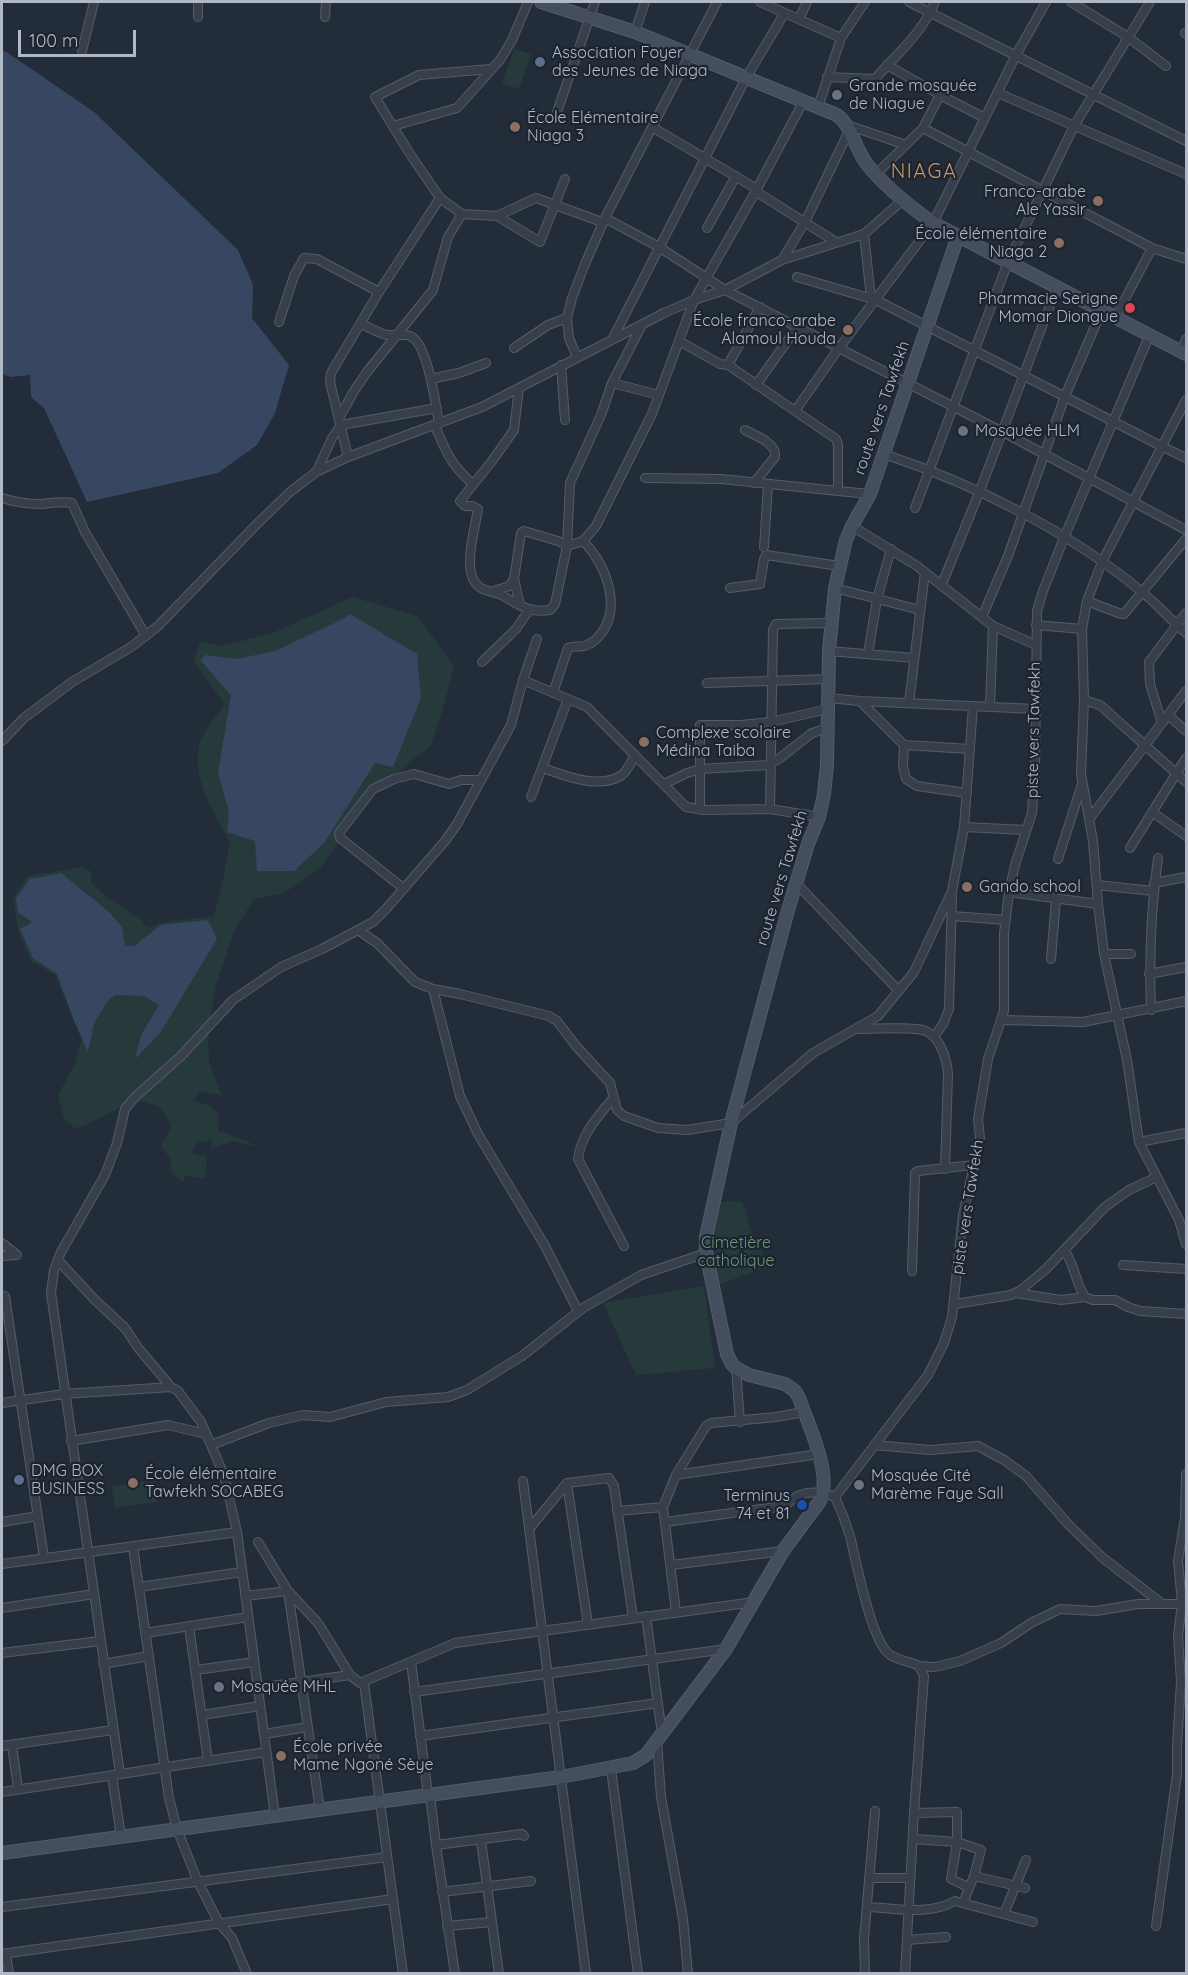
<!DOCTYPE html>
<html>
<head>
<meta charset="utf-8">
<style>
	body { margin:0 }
	#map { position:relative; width:1188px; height:1975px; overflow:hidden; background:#232d3a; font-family:Quicksand,sans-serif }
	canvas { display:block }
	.frame { position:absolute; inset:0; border:3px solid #b2b9c6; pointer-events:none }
	.scale { position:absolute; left:18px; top:30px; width:118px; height:27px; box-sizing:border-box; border:3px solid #b2b9c6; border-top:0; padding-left:8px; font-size:18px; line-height:21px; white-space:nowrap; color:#b2b9c6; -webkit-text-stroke:4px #1c2430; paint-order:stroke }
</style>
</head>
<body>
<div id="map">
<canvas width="1188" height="1975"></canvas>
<div class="frame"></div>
<div class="scale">100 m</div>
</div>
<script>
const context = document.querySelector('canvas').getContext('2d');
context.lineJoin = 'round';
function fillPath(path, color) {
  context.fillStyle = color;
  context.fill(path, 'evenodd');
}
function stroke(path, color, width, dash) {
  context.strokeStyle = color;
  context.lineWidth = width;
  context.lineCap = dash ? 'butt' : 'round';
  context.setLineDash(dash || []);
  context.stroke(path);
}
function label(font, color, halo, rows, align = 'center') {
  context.font = font + ' Quicksand,sans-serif';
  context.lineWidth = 4.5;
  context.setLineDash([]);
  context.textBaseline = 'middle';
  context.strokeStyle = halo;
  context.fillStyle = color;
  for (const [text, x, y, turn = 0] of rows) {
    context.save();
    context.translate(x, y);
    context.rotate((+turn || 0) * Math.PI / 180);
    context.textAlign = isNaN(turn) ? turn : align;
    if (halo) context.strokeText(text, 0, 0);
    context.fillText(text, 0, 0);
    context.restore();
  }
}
const green = new Path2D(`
	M 514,49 L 531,54 L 519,89 L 502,83 Z
	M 353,597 L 417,616 L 454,666 L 442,711 L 430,747 L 412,760 L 371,798 L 320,868 L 284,893 L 254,899 L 234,931 L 216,985 L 208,1029 L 209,1062 L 221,1095 L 199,1092 L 194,1101 L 210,1106 L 219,1115 L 218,1131 L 242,1139 L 258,1147 L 234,1141 L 211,1148 L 212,1139 L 197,1143 L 191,1153 L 206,1157 L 207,1165 L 204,1179 L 184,1175 L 184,1182 L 172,1173 L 170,1158 L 161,1146 C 175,1126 172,1124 158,1106 L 141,1101 L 120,1108 L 76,1129 L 64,1119 L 58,1095 L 75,1064 L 82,1038 L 55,975 L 32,962 L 19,935 L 13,898 L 28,876 L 82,867 L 92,872 L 91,883 L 108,898 L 143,921 L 144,925 L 149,928 L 159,923 L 214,916 L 222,885 L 230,842 C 214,815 188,772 201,740 C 206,728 217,715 224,704 L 194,661 L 200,641 L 222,646 L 273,633 Z
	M 741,1201 L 744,1205 L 751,1231 L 769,1266 L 718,1285 L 711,1244 L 717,1202 Z
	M 704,1286 L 715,1368 L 636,1375 L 603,1303 Z
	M 154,1480 L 157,1502 L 115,1508 L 112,1486 Z`);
const water = new Path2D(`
	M 2,50 L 8,53 L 94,112 L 238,250 L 253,285 L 252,318 L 289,365 L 275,413 L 257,445 L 218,473 L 87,502 L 44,408 L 31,397 L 30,375 L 11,377 L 2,374 Z
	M 350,614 L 417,654 L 421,698 L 393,767 L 375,763 L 324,843 L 294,871 L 257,871 L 255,841 L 227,832 L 229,812 L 218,773 L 231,695 L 201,661 L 205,655 L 237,659 L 275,651 L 343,619 Z
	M 61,873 L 109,912 L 122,927 L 125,946 L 134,946 L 161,925 L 208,920 L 217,939 L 160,1033 L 135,1059 L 141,1035 L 159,1005 L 144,996 L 116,995 L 109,999 L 94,1023 L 88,1052 L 74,1021 L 57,974 L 33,958 L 20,929 L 32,922 L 18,912 L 16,899 L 30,879 Z`);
const street = new Path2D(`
	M 760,2 L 841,38
	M 909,2 L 1186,141
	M 1071,2 L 1128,37 L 1166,66
	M 198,17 L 198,2
	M 325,17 L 326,2
	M 799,19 L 807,2
	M 635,32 L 645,2
	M 1185,33 L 1186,34
	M 82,51 L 94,2
	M 887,65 L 940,95 L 985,118
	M 827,77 L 875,79 C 896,55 923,32 935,2
	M 998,93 L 1186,174
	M 818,107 L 841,38 L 865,2
	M 556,115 L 595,2
	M 847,125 L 906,145
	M 393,126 L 457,108 L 500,60 L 512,40 L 528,2
	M 652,127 L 757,189
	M 923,128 L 1152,248 L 1186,259
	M 876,174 L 923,128 L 940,95
	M 755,191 L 836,242
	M 462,214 L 440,198 L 410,154 L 375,97 L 419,75 L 491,69
	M 497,216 L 540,242 L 565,179
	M 605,218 L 659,247 L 725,290 L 1003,432 L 1186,530
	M 707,228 L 736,176
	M 864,234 L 871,298
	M 782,260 L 805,222 L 849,131
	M 797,277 L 876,300 L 1163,447 L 1186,458
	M 1116,316 L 1152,248
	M 279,322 L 294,276 L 304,258 L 317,259 L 379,292
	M 361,324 C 369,327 378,333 387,335 C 394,335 403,334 410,336 C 428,343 436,406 439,424
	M 612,340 L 746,78 L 784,14
	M 679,341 L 720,364 L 728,365 L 836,439 L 838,445 L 838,491 L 870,494
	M 514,348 L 548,325 L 567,318
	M 1182,351 L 1186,339
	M 577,357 L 569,338 L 567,318 L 572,298 L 585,264 L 605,218 L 717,2
	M 561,365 L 565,420
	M 728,365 L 760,307
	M 431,379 L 459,373 L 486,363
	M 612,383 L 659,395
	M 756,385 L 798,326
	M 519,388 L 514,430 L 492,461 L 460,501 L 465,506 L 472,506 L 478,509 C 475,529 460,576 481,588 C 488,592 496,592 503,596 C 521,606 529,613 550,610 L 555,604 L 567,546 L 583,541 L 596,526 L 652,414 L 694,300 L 757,189 L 803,102
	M 1186,400 L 1102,562 L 1087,601 L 1082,629 L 1084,700 L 1081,774 L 1093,841 L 1098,904 L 1104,954 L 1127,1060 L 1139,1142 L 1179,1220 L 1186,1244
	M 795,411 L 839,348 L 933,223 L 1016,55 L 1046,2
	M 339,418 L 354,391 L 367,372 L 433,290 L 448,237 L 462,214 L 497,216 L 536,198 L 602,222
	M 435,426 C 446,452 451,465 473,484
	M 745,430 C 756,436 777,443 775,457 L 754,483
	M 884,454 C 974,484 1069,531 1142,592 C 1158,605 1171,620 1186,633
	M 348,457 L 330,382 L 331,373 L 379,292 L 440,198
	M 317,471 L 332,438 L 341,425 L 437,408
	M 645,478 L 721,479 L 838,491
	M 2,498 C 14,502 28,504 42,504 C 52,503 62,501 72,503 L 85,532 L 146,636
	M 915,508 L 1008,262 L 1074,126 L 1150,2
	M 852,526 L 917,566 L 993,626 L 1036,645
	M 764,547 L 768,485
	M 514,579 L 520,605
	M 942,584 L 979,493 L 1057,287
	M 730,588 L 760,584 L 764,559 L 766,555 L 839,566
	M 835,588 L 920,610
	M 494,591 L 509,586 L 514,579 L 521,533 L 524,531 L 558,541 L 567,546 L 570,483 L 601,415 L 612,383 L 642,325
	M 1087,601 L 1121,614 L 1124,614 L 1186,539
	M 982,617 L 1008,556 L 1065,396 L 1102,310
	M 1036,625 L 1082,629
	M 829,651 L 914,658
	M 868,654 L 877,599 L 891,549
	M 482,662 L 516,629 L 529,610
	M 523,680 L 587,707 L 686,807 L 705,810 L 770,809 L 819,817
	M 707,683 L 828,679
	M 553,693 L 568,648 C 578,644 582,650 594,641 C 625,614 608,566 583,541
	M 828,698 L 860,701 L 1036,709
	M 1084,700 L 1100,705 L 1186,782
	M 860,701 L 904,745 L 970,749
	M 909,703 L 925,572
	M 990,706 L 993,626
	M 1168,715 L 1186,731
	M 1162,723 L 1150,684 L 1149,662 L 1186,613
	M 2,741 L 24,718 L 72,682 L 131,647 L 158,626 L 257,524 L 290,492 L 316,472 L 348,457 L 482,407 L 664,313 L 694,300 L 725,290 L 782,260 L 864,234 L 903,200
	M 904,745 L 903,766 L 906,779 L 917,786 L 967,793
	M 543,768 C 566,776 599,790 622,775 C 628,770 631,762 635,755
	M 664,784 L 687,773 L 701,769 L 768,765 L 780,758 L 812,733 L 828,728
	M 531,797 L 568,699
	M 770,809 L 773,630 L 776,624 L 830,623
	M 700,810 L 700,725 L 741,725 L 771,722 L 828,709
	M 1152,812 L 1186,836
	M 1090,818 L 1186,691
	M 964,827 L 1026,830
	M 1130,848 L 1186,758
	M 1058,859 L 1082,784
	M 796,883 L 899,991
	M 1154,883 L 1186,877
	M 1097,885 L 1153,891
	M 403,888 L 340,838 L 339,833 L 373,789 L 394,779 L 414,774 L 449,784 L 461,780 L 480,780
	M 1009,892 L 1098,904
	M 952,916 L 1006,920
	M 358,930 L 377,943 L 415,982 L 433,989 L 460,1096 L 478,1134 L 545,1246 L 578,1311
	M 1104,954 L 1131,954
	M 1051,959 L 1056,900
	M 1149,974 L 1186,967
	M 433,989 L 460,994 L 549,1016 L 557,1021 L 576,1046 L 610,1083 L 617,1110 L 624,1116 L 658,1128 L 687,1130 L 731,1123 L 813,1053 L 878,1016 L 914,972 L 952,891 L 964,827 L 973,706
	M 1151,1010 C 1149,959 1151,908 1158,858
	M 1002,1020 L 1083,1022 L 1186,1001
	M 858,1029 C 872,1029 918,1026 928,1032 C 941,1040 947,1060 948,1074 L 945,1169
	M 934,1037 L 943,1024 L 949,1009 L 952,895
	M 614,1097 C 599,1115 581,1134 578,1159 L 624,1246
	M 1139,1142 L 1186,1133
	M 2,1243 L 17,1255 L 2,1256
	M 1064,1250 C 1075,1264 1075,1283 1085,1297
	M 58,1260 L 94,1299 L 125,1328 L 139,1349 L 171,1387 L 178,1391 L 201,1422 L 224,1475 L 237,1532 L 275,1816
	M 1123,1265 L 1186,1269
	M 912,1271 L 915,1173 L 918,1171 L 974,1165
	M 1016,1293 L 1061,1300 L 1085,1297 L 1093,1300 L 1115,1300 L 1128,1307 L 1140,1311 L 1186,1314
	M 5,1296 L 44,1558
	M 955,1304 L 1011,1295 L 1021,1290 L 1046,1269 L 1105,1207 L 1129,1190 L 1157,1177
	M 736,1368 L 740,1422
	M 2,1403 L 64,1394 L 171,1387
	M 71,1441 L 168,1425 L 206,1434
	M 211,1445 L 269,1423 L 303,1415 L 330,1417 L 386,1402 L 448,1397 L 467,1390 L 522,1356 L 583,1308 L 641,1275 L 706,1253
	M 874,1445 L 930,1450 L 978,1446 L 1004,1460 L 1026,1476 L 1068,1524 L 1103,1558 L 1161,1603
	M 676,1475 L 819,1454
	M 523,1481 L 586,1974
	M 567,1483 L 588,1625
	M 835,1497 L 928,1375 L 944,1343 L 952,1317 L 963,1215 L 980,1138 L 978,1119 L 988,1059 L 1004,1011 L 1004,933 L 1009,892 L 1015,865 L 1032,813 L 1035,769 L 1037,611 L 1043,591 L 1064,538 L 1150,334
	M 617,1511 L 663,1507
	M 2,1522 L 38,1516
	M 665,1522 L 784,1506 C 790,1503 794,1497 800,1495 C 812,1490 824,1493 835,1497 C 841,1510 846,1523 850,1536 C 856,1561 871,1640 889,1654 C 898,1661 910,1661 919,1666 L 924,1676 L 914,1813 L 905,1974
	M 529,1529 L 567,1483 L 609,1478 L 614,1486 L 633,1618
	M 258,1542 L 288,1591 L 318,1623 L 350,1675 L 360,1683 L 455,1643 L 754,1602
	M 133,1546 L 169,1798 L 177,1829 L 198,1882 L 219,1923 L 232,1938 L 247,1974
	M 2,1564 L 237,1532
	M 671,1565 L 783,1551
	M 139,1587 L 242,1572
	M 245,1596 L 288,1591 L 320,1810
	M 2,1608 L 94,1594
	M 676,1612 L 663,1507 L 676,1475 L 706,1426 L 711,1423 L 776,1417 L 804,1412
	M 646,1616 L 662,1734
	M 189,1626 L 208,1761
	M 145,1633 L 248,1617
	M 2,1653 L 100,1641
	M 411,1662 L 428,1795
	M 103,1664 L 149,1656
	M 919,1666 L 935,1667 L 960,1661 L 1001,1643 L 1031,1623 L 1060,1609 L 1096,1611 L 1138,1604 L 1186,1604
	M 196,1670 L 254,1662
	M 364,1683 L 403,1974
	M 258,1688 L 350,1675
	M 414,1692 L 726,1649
	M 202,1715 L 260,1706
	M 264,1734 L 308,1727
	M 420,1736 L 658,1703
	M 657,1741 L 661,1797 L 683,1919 L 688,1974
	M 12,1745 L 18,1789
	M 2,1746 L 113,1730
	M 611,1769 L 638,1974
	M 120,1774 L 51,1293 L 54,1270 L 61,1252 L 105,1175 L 117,1143 L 125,1109 L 135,1097 L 180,1057 L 233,1000 L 281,967 L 322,949 L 373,922 L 387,908 L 445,841 L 457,824 L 511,725 L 523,680 L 537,639
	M 112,1775 L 121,1837
	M 2,1792 L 266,1752
	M 430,1795 L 436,1845 L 455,1974
	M 914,1813 L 957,1812 L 957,1842 L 951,1879 L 968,1887
	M 913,1839 L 957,1842 L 981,1850 L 974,1876 L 963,1903
	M 481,1841 L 499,1974
	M 436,1845 L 522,1834 L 524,1836
	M 974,1876 L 1025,1888
	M 869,1878 L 910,1878
	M 442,1892 L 531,1881
	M 2,1907 L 387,1857
	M 868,1907 C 897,1908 928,1916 955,1901 L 1033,1922
	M 1004,1914 L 1026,1860
	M 447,1926 L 492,1922
	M 1156,1926 L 1177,1774 L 1177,1745 L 1181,1682 L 1178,1636 L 1182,1603 L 1178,1561 L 1185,1518 L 1186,1474
	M 907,1940 L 946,1937
	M 6,1953 L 9,1974
	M 2,1954 L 393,1899
	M 865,1974 L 864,1939 L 875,1811`);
const secondary = new Path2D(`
	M 541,2 L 635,32 L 837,115 C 851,125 855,148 866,163 C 884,186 909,206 933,223 L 1186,354
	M 2,1853 L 561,1777 L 633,1763 L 646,1755 L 726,1649 L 783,1551 L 820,1501 C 833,1475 808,1424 799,1398 L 795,1391 L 785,1384 L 749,1375 L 736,1368 L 732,1364 L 727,1354 L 706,1253 L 706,1237 L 731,1123 L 788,910 L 808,844 L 819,817 L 824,794 L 827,765 L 829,651 L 835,588 L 846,540 L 852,526 L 870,494 L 958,236`);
const markers = [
	[540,62,6,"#5c6f8a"],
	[837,95,6,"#6b7280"],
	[515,127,6,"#8d6e63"],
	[1098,201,6,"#8d6e63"],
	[1059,243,6,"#8d6e63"],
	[1130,308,6,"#e0444e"],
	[848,330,6,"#8d6e63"],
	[963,431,6,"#6b7280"],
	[644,742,6,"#8d6e63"],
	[967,887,6,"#8d6e63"],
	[19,1480,6,"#5c6f8a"],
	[133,1483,6,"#8d6e63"],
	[859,1485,6,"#6b7280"],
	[802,1505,6,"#1a4fb4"],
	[219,1687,6,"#6b7280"],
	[281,1756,6,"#8d6e63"]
];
const poiNames = [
	["Association Foyer",552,53],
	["des Jeunes de Niaga",552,71],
	["Grande mosquée",849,86],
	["de Niague",849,104],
	["École Elémentaire",527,118],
	["Niaga 3",527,136],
	["Franco-arabe",1086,192,"right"],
	["Ale Yassir",1086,210,"right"],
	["École élémentaire",1047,234,"right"],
	["Niaga 2",1047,252,"right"],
	["Pharmacie Serigne",1118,299,"right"],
	["Momar Diongue",1118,317,"right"],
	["École franco-arabe",836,321,"right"],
	["Alamoul Houda",836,339,"right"],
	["Mosquée HLM",975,431],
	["Complexe scolaire",656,733],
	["Médina Taiba",656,751],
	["Gando school",979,887],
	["DMG BOX",31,1471],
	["BUSINESS",31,1489],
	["École élémentaire",145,1474],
	["Tawfekh SOCABEG",145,1492],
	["Mosquée Cité",871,1476],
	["Marème Faye Sall",871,1494],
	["Terminus",790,1496,"right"],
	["74 et 81",790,1514,"right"],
	["Mosquée MHL",231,1687],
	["École privée",293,1747],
	["Mame Ngoné Sèye",293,1765]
];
const streetNames = [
	["route vers Tawfekh",882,408,-71],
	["piste vers Tawfekh",1034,730,-89],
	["route vers Tawfekh",782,878,-73],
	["piste vers Tawfekh",968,1207,-81]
];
const parkNames = [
	["Cimetière",736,1243],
	["catholique",736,1261]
];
const quarterNames = [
	["NIAGA",924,172]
];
fillPath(green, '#263a3c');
fillPath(water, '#384761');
stroke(street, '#555c69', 10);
stroke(secondary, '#555c69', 14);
stroke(street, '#373f4b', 8);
stroke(secondary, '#454e5e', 12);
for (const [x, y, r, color] of markers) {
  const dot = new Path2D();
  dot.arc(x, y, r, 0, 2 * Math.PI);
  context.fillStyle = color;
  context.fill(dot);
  stroke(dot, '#1c2430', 2);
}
label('16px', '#b2b9c6', '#1c2430', poiNames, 'left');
label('16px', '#b2b9c6', '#1c2430', streetNames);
label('16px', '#6a9676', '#1c2430', parkNames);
context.letterSpacing = '1.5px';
label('20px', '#d09664', '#1c2430', quarterNames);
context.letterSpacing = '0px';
</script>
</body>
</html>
